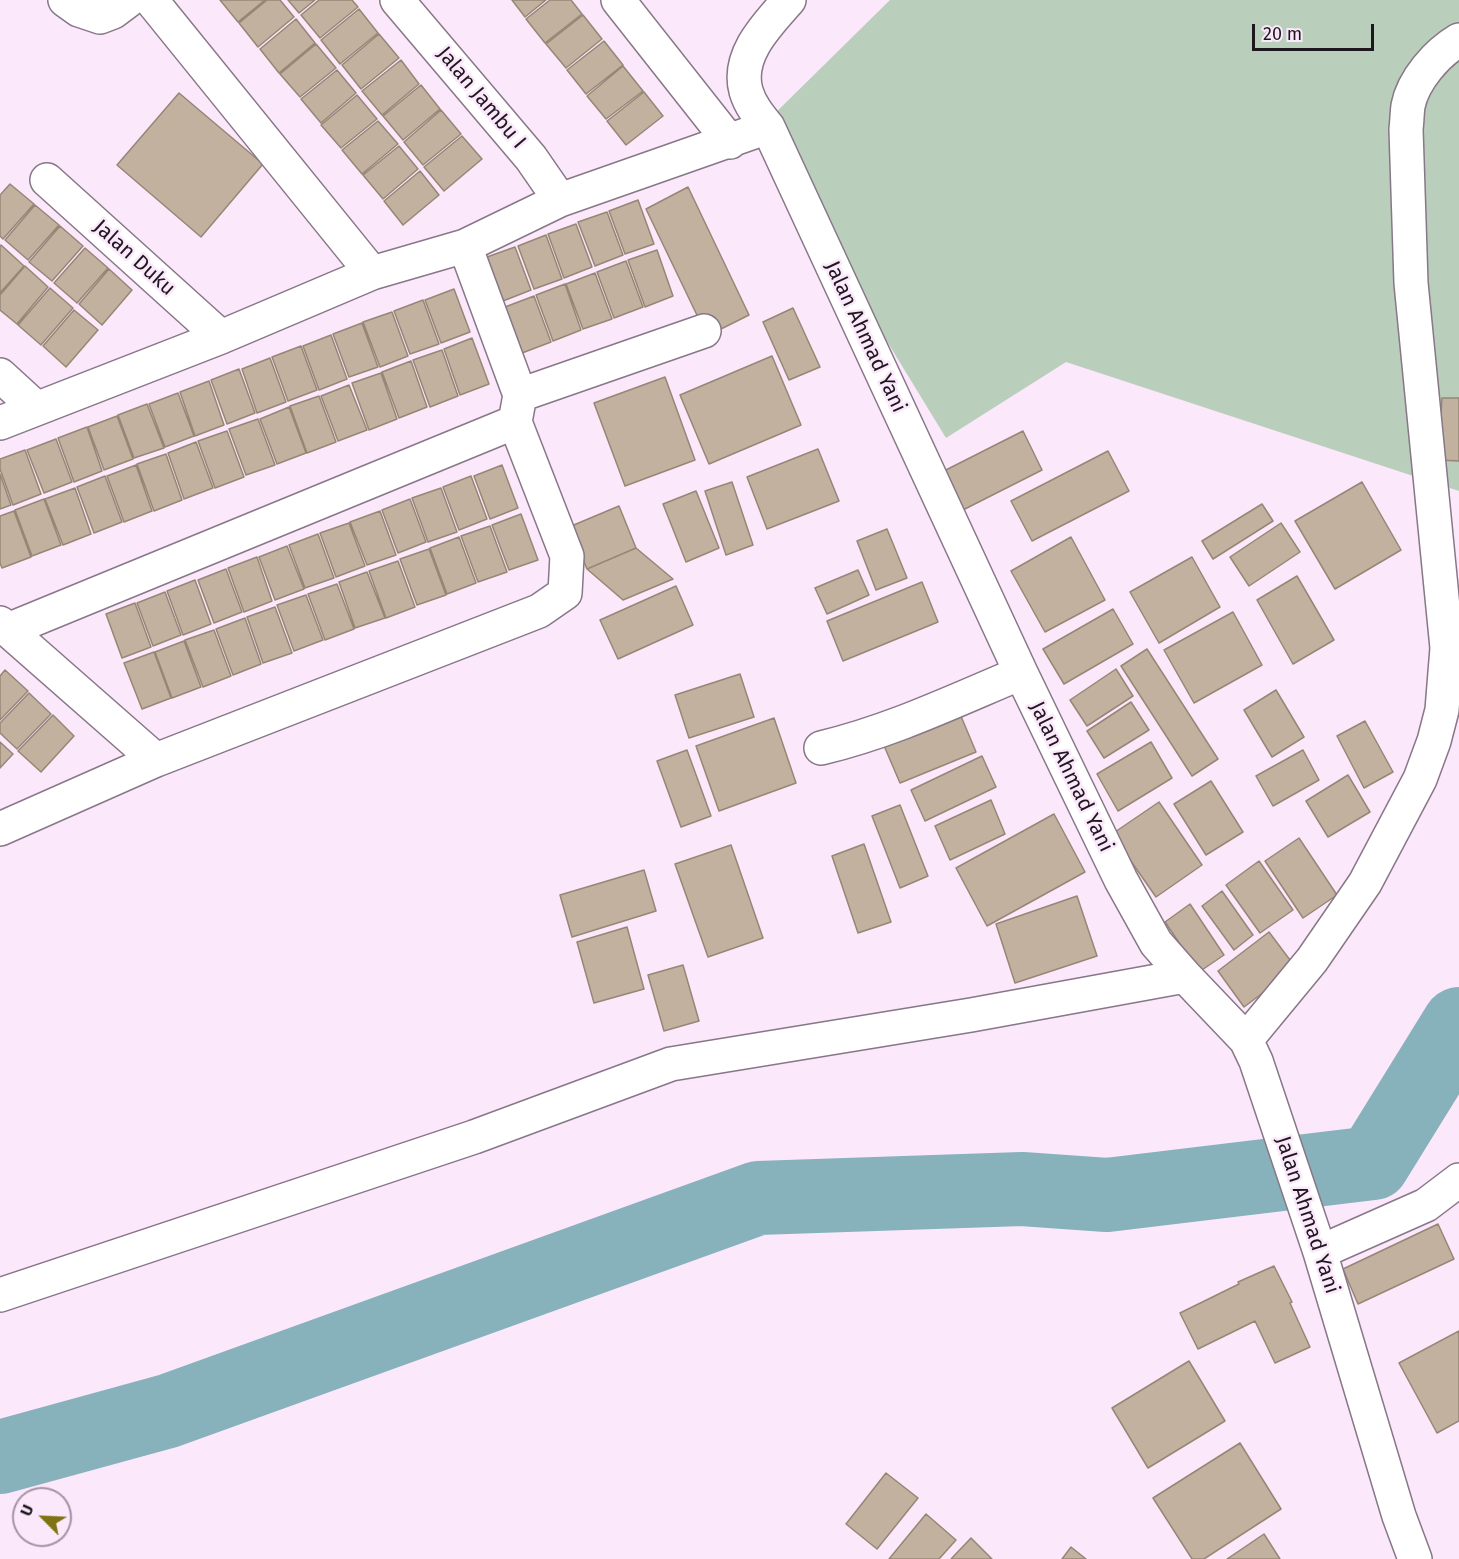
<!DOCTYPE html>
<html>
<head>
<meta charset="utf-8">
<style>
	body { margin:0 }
	#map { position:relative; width:1459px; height:1559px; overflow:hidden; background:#fbe8fb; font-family:"Fira Sans",sans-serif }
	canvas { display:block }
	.north { position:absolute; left:12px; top:1487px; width:60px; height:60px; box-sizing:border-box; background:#fbe8fb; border:2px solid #a394a3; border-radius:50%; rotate:294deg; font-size:16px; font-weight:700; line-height:24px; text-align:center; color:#1e171e }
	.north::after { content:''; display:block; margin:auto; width:21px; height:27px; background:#7e7212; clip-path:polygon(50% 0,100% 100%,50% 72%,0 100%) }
	.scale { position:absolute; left:1252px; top:24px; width:122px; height:27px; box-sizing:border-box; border:3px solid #1e171e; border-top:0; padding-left:8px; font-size:18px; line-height:21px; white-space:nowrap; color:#1e171e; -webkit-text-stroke:4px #fbe8fb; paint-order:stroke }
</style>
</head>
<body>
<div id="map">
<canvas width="1459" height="1559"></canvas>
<div class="north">U</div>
<div class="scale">20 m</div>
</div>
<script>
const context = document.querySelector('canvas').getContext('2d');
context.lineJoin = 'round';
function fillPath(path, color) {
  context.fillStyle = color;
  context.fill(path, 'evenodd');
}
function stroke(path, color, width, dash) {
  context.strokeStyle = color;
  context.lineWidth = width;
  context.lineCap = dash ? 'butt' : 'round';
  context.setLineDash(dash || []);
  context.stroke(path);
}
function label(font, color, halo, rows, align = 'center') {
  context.font = font + ' "Fira Sans",sans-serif';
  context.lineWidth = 5;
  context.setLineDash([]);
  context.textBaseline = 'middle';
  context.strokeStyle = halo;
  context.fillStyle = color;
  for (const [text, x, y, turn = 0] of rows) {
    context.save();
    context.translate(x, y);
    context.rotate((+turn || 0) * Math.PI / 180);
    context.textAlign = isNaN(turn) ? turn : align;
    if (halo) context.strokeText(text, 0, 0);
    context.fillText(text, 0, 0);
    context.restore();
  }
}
const green = new Path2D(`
	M 890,0 L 1459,0 L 1459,491 L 1066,362 L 946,438 L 758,130 Z`);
const river = new Path2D(`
	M 0,1457 L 168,1411 L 758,1198 L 1022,1189 L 1107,1195 L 1373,1163 L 1459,1024`);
const building = new Path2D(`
	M 220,0 L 265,0 L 238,22 Z
	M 267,0 L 280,0 L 294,17 L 258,47 L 239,23 Z
	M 288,0 L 315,0 L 299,13 Z
	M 319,0 L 352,0 L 358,7 L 320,38 L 301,15 Z
	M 512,0 L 546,0 L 525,17 Z
	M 550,0 L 571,0 L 582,14 L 545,43 L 526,19 Z
	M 359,9 L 378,33 L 340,64 L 321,40 Z
	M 583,15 L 602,39 L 566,68 L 546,44 Z
	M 296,19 L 315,43 L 279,73 L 260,49 Z
	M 379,34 L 399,58 L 361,89 L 342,65 Z
	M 604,41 L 623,65 L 586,94 L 567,70 Z
	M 316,44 L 336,68 L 300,97 L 280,74 Z
	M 401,60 L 419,84 L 382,115 L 362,91 Z
	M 623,66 L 643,91 L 606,119 L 587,96 Z
	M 337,70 L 356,93 L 321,123 L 301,99 Z
	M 421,85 L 440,109 L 403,140 L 383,116 Z
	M 644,92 L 663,116 L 626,145 L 607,121 Z
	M 179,93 L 263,164 L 201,237 L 117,165 Z
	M 357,95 L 377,119 L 341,148 L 321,125 Z
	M 441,110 L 461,134 L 423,165 L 404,142 Z
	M 378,121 L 398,144 L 362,174 L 342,150 Z
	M 462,136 L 482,159 L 444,191 L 424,167 Z
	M 399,146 L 418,169 L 383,199 L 363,175 Z
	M 420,171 L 439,195 L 403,225 L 384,201 Z
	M 10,184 L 34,204 L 3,239 L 0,236 L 0,195 Z
	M 688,187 L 749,315 L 707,336 L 646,209 Z
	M 638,200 L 654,244 L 625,254 L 609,211 Z
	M 35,205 L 59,225 L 28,260 L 5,240 Z
	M 607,212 L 623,255 L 595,266 L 578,222 Z
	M 576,224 L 592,267 L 564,278 L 548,234 Z
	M 60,226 L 83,246 L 52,281 L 29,262 Z
	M 546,235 L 562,279 L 534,289 L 518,246 Z
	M 1,245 L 24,266 L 0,293 L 0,246 Z
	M 515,247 L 531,290 L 503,301 L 487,257 Z
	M 85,248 L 108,268 L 77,303 L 54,283 Z
	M 657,250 L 673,296 L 645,307 L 628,260 Z
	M 626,261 L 643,307 L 614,318 L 597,272 Z
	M 25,266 L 48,287 L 17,324 L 0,310 L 0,295 Z
	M 109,269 L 132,290 L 102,325 L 79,304 Z
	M 595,273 L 612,319 L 583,329 L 566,284 Z
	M 565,284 L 581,330 L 553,341 L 536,295 Z
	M 50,288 L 73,308 L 41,345 L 18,325 Z
	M 454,289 L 470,332 L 441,343 L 425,300 Z
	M 534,296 L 551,342 L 522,353 L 505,307 Z
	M 423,300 L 439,344 L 410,354 L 394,311 Z
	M 793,308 L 820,367 L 789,380 L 763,322 Z
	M 74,310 L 98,330 L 66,367 L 43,346 Z
	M 392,312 L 408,356 L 380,367 L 363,322 Z
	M 362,323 L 378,367 L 349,377 L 333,334 Z
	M 331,335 L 347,379 L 319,390 L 303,346 Z
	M 472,338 L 489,384 L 460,395 L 444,349 Z
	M 301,346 L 317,390 L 288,401 L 272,357 Z
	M 442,350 L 458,396 L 430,407 L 413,360 Z
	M 772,356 L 801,425 L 709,464 L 680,395 Z
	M 270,358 L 286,402 L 257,413 L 242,369 Z
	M 411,361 L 427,407 L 399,418 L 382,372 Z
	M 239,369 L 255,413 L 227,424 L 211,380 Z
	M 381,373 L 397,419 L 369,430 L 352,383 Z
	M 665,377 L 695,460 L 625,486 L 594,403 Z
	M 209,381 L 224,425 L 195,436 L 180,392 Z
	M 349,385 L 367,430 L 338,441 L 321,396 Z
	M 178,393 L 194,436 L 165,447 L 149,404 Z
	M 319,396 L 336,442 L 307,453 L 290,406 Z
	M 1442,398 L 1459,398 L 1459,461 L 1438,460 Z
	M 147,404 L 164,448 L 134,458 L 118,415 Z
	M 289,407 L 306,453 L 277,464 L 260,419 Z
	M 117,416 L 133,459 L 104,470 L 88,427 Z
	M 258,419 L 275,465 L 246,475 L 229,429 Z
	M 87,427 L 102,471 L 74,482 L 58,438 Z
	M 227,431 L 244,477 L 215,488 L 198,441 Z
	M 1023,431 L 1042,470 L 953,515 L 934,476 Z
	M 56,439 L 72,482 L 44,493 L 27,450 Z
	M 196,442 L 213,488 L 184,499 L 168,453 Z
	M 818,449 L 839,501 L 767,529 L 747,477 Z
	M 25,450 L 41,494 L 13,505 L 0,469 L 0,459 Z
	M 1108,451 L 1129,491 L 1032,541 L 1011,501 Z
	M 166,454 L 182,500 L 154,511 L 137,464 Z
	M 136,465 L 152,511 L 124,522 L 107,476 Z
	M 502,465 L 518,508 L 490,519 L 474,476 Z
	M 0,474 L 11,505 L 0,509 Z
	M 105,476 L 122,522 L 94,533 L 77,487 Z
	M 471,476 L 487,519 L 459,530 L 443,487 Z
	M 732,482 L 753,545 L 726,555 L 705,491 Z
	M 1362,482 L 1401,550 L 1335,589 L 1295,521 Z
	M 75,488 L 91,534 L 63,545 L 45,499 Z
	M 441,488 L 457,532 L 428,542 L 412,498 Z
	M 696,491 L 719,548 L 686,562 L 663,504 Z
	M 44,499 L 61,545 L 32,556 L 15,510 Z
	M 410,499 L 426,542 L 398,553 L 382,510 Z
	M 1262,504 L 1273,521 L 1213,559 L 1202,541 Z
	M 619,506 L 636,548 L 587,569 L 569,527 Z
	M 14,511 L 31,557 L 2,568 L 0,563 L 0,516 Z
	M 380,511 L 396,555 L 367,565 L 350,522 Z
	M 521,514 L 538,560 L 509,570 L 492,525 Z
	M 349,523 L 365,566 L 336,577 L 320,533 Z
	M 1281,523 L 1300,552 L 1249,586 L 1230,557 Z
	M 490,526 L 507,572 L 478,582 L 461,536 Z
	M 887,529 L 907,578 L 876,590 L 857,541 Z
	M 318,534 L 334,578 L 305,588 L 289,545 Z
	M 459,537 L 476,583 L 447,594 L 430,548 Z
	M 1071,537 L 1105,600 L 1045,632 L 1011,571 Z
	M 287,546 L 304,589 L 275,600 L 259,557 Z
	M 636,548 L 673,579 L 623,600 L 587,569 Z
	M 429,549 L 446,595 L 417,605 L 400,559 Z
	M 257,557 L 272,601 L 244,612 L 228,568 Z
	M 1192,557 L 1220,607 L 1159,643 L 1130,592 Z
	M 398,561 L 415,607 L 386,618 L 369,571 Z
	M 226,569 L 242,612 L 214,623 L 198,580 Z
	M 858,570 L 869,595 L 827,614 L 815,588 Z
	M 367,572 L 385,618 L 355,628 L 339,582 Z
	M 1297,576 L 1334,640 L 1293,664 L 1257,600 Z
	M 195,580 L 211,624 L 183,635 L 167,591 Z
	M 922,582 L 938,622 L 843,661 L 827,621 Z
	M 337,584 L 354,629 L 325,640 L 308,594 Z
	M 676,586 L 693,625 L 618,659 L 600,620 Z
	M 165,592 L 181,635 L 153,646 L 137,603 Z
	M 306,595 L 323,640 L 294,651 L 277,605 Z
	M 135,603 L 151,647 L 122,658 L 106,614 Z
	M 275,607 L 292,653 L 263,663 L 247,617 Z
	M 1113,609 L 1133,644 L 1064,684 L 1043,649 Z
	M 1233,612 L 1262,665 L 1194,703 L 1164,650 Z
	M 245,618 L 261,664 L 233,675 L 216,629 Z
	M 214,630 L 231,676 L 203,687 L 185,640 Z
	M 184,641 L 201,687 L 172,698 L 155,652 Z
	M 1147,649 L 1218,759 L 1192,776 L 1121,666 Z
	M 154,652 L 171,698 L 142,709 L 124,663 Z
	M 1116,669 L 1133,696 L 1087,726 L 1070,700 Z
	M 5,670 L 28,691 L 0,720 L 0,676 Z
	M 740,674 L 754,717 L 689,738 L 675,695 Z
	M 1276,690 L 1304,737 L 1272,757 L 1244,710 Z
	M 29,693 L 51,714 L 17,749 L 0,733 L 0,723 Z
	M 1131,702 L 1149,730 L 1104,758 L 1087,731 Z
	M 958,709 L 976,752 L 900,783 L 882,741 Z
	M 53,715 L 74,736 L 41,772 L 18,751 Z
	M 774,718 L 796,783 L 719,811 L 696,746 Z
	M 1365,721 L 1393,772 L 1364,788 L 1337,736 Z
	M 0,742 L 13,754 L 0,768 Z
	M 1151,742 L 1172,778 L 1118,811 L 1097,774 Z
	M 687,750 L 711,816 L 681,827 L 657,761 Z
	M 1303,750 L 1319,780 L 1273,806 L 1256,776 Z
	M 982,756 L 996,787 L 925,821 L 911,790 Z
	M 1348,775 L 1370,812 L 1328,837 L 1306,801 Z
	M 1211,781 L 1243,832 L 1206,855 L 1174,804 Z
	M 991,800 L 1005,834 L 950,860 L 935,826 Z
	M 1159,802 L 1202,865 L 1156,897 L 1112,834 Z
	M 900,805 L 928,876 L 900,888 L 872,816 Z
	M 1054,814 L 1085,872 L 987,926 L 956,868 Z
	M 1299,838 L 1337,895 L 1303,918 L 1265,861 Z
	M 864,844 L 891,922 L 858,933 L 832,856 Z
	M 731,845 L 763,938 L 708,957 L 675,864 Z
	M 1259,861 L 1293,910 L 1260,933 L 1226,885 Z
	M 644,870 L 656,911 L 572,937 L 560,895 Z
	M 1222,891 L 1253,935 L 1234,950 L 1202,906 Z
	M 1077,896 L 1097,956 L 1015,983 L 996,924 Z
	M 1190,904 L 1224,955 L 1199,972 L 1165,922 Z
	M 627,927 L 644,989 L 594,1003 L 577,942 Z
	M 1269,932 L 1296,968 L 1244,1007 L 1218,971 Z
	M 683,965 L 699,1021 L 664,1031 L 648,975 Z
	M 1438,1224 L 1454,1259 L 1358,1304 L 1343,1269 Z
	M 1274,1266 L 1292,1302 L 1290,1303 L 1310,1347 L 1275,1363 L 1255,1321 L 1198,1349 L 1180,1313 L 1239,1284 L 1238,1282 Z
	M 1459,1331 L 1459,1421 L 1437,1433 L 1399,1363 Z
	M 1189,1361 L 1225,1421 L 1148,1468 L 1112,1408 Z
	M 1240,1443 L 1281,1509 L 1204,1559 L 1192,1559 L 1153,1498 Z
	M 886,1473 L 918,1498 L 877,1549 L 846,1524 Z
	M 926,1514 L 956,1540 L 939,1559 L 889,1559 Z
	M 1264,1534 L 1280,1559 L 1227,1559 Z
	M 971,1538 L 992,1559 L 951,1559 Z
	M 1071,1547 L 1086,1559 L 1062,1559 Z`);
const minor = new Path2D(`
	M 65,0 L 79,10 L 100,17 L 113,12 L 129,0
	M 151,0 L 372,273
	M 397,0 L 531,158 L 560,200
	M 618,0 L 730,142
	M 789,0 C 768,24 736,55 746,91 C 750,105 759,116 768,127 L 1021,673 L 1121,880 L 1156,943 L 1185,976 L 1246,1040 L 1256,1061 L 1320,1252 L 1399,1516 L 1415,1559
	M 47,180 L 221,337
	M 0,375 L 36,408
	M 520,395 L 704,331
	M 0,423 L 221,337 L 372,273 L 465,246 L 560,200 L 768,127
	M 0,623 L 156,760
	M 8,630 L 515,422
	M 821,748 C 892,731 954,701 1021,673
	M 0,829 L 156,760 L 539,611 L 565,593 L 567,556 L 515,422 L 520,395 L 465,246
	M 1246,1040 L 1312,960 L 1365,883 L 1420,779 L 1434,741 L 1442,710 L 1447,648 L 1411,283 L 1406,129 C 1407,122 1407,113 1408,106 C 1413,80 1437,53 1459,40
	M 1320,1252 L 1426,1205 L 1459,1180
	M 0,1295 L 474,1137 L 671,1064 L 971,1015 L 1185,976`);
const streetNames = [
	["Jalan Jambu I",481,98,50],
	["Jalan Duku",134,258,42],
	["Jalan Ahmad Yani",865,337,65],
	["Jalan Ahmad Yani",1071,777,64],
	["Jalan Ahmad Yani",1307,1215,72]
];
fillPath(green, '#bacebc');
stroke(river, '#87b2bc', 74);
fillPath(building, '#c2b19f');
stroke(building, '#978676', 1.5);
stroke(minor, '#877787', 36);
stroke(minor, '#fff', 33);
label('21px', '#1e171e', '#fbe8fb', streetNames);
</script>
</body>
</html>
